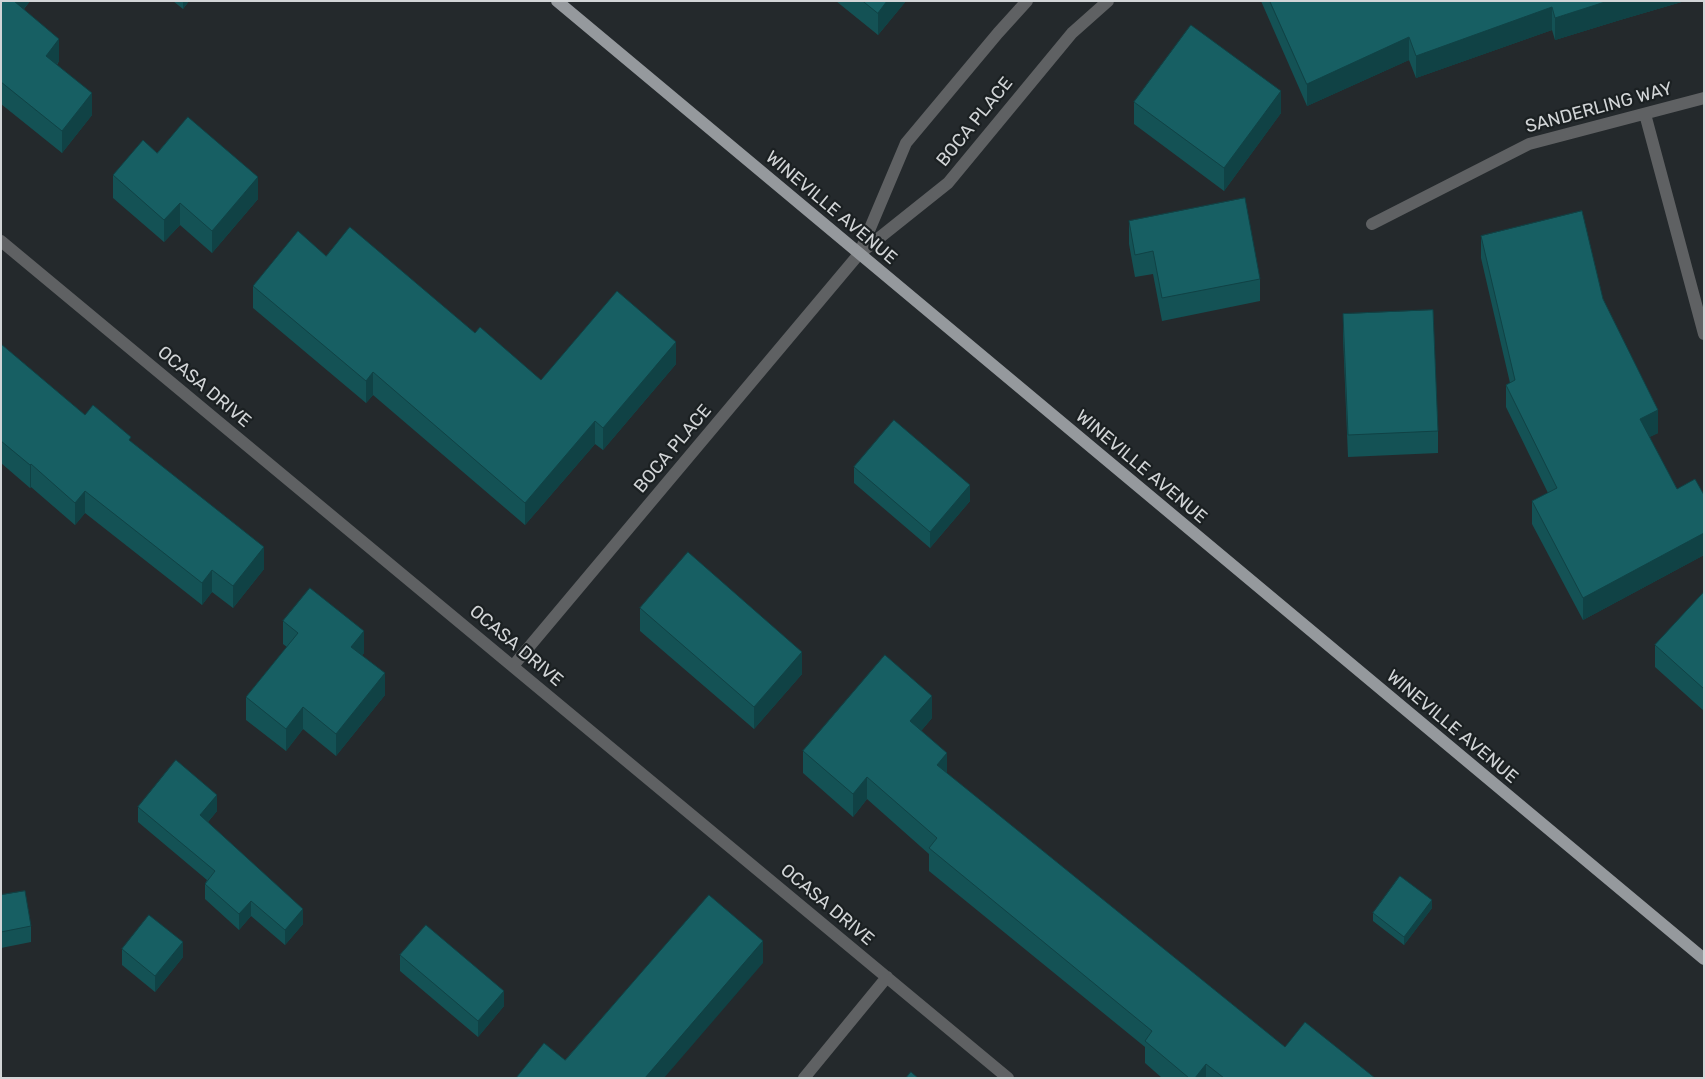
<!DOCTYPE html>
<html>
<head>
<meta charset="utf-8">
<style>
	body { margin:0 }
	#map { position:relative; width:1705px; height:1079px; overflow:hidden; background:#24292c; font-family:Rubik,sans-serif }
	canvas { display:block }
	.frame { position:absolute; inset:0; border:2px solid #d2d5d7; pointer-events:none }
</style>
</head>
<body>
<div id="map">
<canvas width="1705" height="1079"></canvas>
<div class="frame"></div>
</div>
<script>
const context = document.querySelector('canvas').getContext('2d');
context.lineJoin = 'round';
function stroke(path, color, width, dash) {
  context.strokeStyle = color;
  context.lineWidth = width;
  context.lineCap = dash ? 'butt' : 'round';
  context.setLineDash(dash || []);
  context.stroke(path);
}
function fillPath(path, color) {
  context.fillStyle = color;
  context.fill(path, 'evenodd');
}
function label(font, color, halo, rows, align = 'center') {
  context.font = font + ' Rubik,sans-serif';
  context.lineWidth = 4.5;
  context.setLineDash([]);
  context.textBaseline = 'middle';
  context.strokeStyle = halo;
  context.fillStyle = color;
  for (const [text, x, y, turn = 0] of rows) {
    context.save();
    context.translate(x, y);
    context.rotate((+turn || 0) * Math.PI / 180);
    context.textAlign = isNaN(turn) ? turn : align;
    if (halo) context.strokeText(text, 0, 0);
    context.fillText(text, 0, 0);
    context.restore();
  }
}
const minor = new Path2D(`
	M 1645,114 L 1704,334
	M 1372,224 L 1529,144 L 1704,98
	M 1,241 L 1008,1078
	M 860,252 L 906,143 L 998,33 L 1027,1
	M 513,666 L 859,254 L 948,183 L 1072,33 L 1108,1
	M 804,1078 L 887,977`);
const major = new Path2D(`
	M 557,1 L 1704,959`);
const wall = new Path2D(`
	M 1,1 L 30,1 L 24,9 L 59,61 L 57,65 L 92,115 L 62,153 L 1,104 Z
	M 173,1 L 189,1 L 183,9 Z
	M 836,1 L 906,1 L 878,35 Z
	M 1261,1 L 1685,1 L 1620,20 L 1555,40 L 1552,30 L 1416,78 L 1409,60 L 1307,106 Z
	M 1134,102 L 1281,113 L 1224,191 L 1134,124 Z
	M 157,153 L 258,199 L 212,253 L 180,225 L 164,242 L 113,198 L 113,175 Z
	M 1129,221 L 1260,279 L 1260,301 L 1162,321 L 1153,274 L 1135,277 L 1129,244 Z
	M 1481,236 L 1603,299 L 1658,433 L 1649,437 L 1677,489 L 1704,495 L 1704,555 L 1583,620 L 1532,524 L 1532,501 L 1548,493 L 1506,407 L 1506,385 L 1510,383 L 1481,258 Z
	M 253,286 L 475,333 L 541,380 L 676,364 L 603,450 L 595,444 L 525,525 L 373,395 L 366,403 L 253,308 Z
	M 1343,314 L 1438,431 L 1438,453 L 1348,457 L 1343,337 Z
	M 1,344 L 85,415 L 131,442 L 264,569 L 233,608 L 212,592 L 202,605 L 85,513 L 75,525 L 31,487 L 30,488 L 1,463 Z
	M 854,467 L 970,501 L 930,548 L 854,483 Z
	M 1704,592 L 1704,711 L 1655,667 L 1655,645 Z
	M 640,608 L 802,674 L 754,729 L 640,631 Z
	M 283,621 L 364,653 L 362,655 L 385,695 L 336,756 L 303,729 L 286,751 L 246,720 L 246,697 L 287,647 L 283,644 Z
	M 932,718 L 921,731 L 947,774 L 1285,1047 L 1375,1078 L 1162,1078 L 1145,1063 L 1145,1047 L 929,871 L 929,854 L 867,799 L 853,817 L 803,773 L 803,751 Z
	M 138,807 L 217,811 L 208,822 L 303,924 L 285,945 L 251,916 L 239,930 L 205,899 L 205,884 L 207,880 L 138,822 Z
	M 1,895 L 31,926 L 31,942 L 1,948 Z
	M 1432,908 L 1404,945 L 1373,921 L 1373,913 Z
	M 122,949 L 183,957 L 155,992 L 122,965 Z
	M 400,955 L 504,1006 L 478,1037 L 400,971 Z`);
const shadedWall = new Path2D(`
	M 12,1 L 30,1 L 12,23 Z
	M 183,1 L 189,1 L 183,9 Z
	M 887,1 L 906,1 L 878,35 L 878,13 Z
	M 1608,1 L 1685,1 L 1620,20 L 1555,40 L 1555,18 Z
	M 1552,7 L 1552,30 L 1416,78 L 1416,56 Z
	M 1409,37 L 1409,60 L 1307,106 L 1307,84 Z
	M 59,39 L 59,61 L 46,78 L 46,56 Z
	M 1281,91 L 1281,113 L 1224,191 L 1224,168 Z
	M 92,93 L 92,115 L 62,153 L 62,131 Z
	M 258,177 L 258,199 L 212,253 L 212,231 Z
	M 180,203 L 180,225 L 164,242 L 164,220 Z
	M 676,342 L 676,364 L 603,450 L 603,428 Z
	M 373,372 L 373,395 L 366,403 L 366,381 Z
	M 1658,410 L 1658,433 L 1640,442 L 1640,419 Z
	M 595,421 L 595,444 L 525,525 L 525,503 Z
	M 31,464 L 31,487 L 30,488 L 30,465 Z
	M 970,485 L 970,501 L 930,548 L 930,532 Z
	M 85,491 L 85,513 L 75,525 L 75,503 Z
	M 1704,533 L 1704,555 L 1583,620 L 1583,598 Z
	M 264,547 L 264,569 L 233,608 L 233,586 Z
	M 212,570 L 212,592 L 202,605 L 202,583 Z
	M 364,631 L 364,653 L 351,669 L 351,647 Z
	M 802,652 L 802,674 L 754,729 L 754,707 Z
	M 385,673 L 385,695 L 336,756 L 336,734 Z
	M 932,696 L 932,718 L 910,744 L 910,721 Z
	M 303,707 L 303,729 L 286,751 L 286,729 Z
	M 947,753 L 947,776 L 937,765 Z
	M 867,777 L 867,799 L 853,817 L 853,794 Z
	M 217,795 L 217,811 L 200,831 L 200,815 Z
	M 1432,900 L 1432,908 L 1404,945 L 1404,937 Z
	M 251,901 L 251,916 L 239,930 L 239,914 Z
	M 303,909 L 303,924 L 285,945 L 285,930 Z
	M 763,941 L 763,963 L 664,1078 L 645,1078 Z
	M 183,942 L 183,957 L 155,992 L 155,976 Z
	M 504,991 L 504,1006 L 478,1037 L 478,1021 Z
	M 1206,1064 L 1206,1078 L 1195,1078 Z`);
const building = new Path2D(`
	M 1,1 L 14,1 L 59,39 L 46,56 L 92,93 L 62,131 L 1,82 Z
	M 863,1 L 887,1 L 878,13 Z
	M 1270,1 L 1608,1 L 1555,18 L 1552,7 L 1416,56 L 1409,37 L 1307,84 Z
	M 1191,25 L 1281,91 L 1224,168 L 1134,102 Z
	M 188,117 L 258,177 L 212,231 L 180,203 L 164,220 L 113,175 L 143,140 L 157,153 Z
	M 1245,198 L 1260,279 L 1162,298 L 1153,251 L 1135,255 L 1129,221 Z
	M 1582,211 L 1603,299 L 1658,410 L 1640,419 L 1677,489 L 1695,479 L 1704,495 L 1704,533 L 1583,598 L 1532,501 L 1557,488 L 1506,385 L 1515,380 L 1481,236 Z
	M 350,227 L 475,333 L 480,327 L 541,380 L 617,291 L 676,342 L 603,428 L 595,421 L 525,503 L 373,372 L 366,381 L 253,286 L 298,231 L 326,256 Z
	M 1433,310 L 1438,431 L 1348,435 L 1343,314 Z
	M 1,344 L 85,415 L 93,405 L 131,437 L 129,440 L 264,547 L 233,586 L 212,570 L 202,583 L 85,491 L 75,503 L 31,464 L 30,465 L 1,441 Z
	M 894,420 L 970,485 L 930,532 L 854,467 Z
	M 688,552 L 802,652 L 754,707 L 640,608 Z
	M 310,588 L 364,631 L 351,647 L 385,673 L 336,734 L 303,707 L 286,729 L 246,697 L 298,633 L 283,621 Z
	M 1704,592 L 1704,689 L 1655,645 Z
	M 885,655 L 932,696 L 910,721 L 947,753 L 937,765 L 1285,1047 L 1305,1022 L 1375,1078 L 1224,1078 L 1206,1064 L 1195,1078 L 1189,1078 L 1145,1041 L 1152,1031 L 929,848 L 937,838 L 867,777 L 853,794 L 803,751 Z
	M 176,760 L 217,795 L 200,815 L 303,909 L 285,930 L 251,901 L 239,914 L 205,884 L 215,871 L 138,807 Z
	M 1400,876 L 1432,900 L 1404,937 L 1373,913 Z
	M 25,891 L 31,926 L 1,932 L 1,895 Z
	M 709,895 L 763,941 L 645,1078 L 516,1078 L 544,1043 L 565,1060 Z
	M 149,915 L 183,942 L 155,976 L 122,949 Z
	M 426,925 L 504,991 L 478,1021 L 400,955 Z
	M 911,1072 L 918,1078 L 906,1078 Z`);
const streetNames = [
	["SANDERLING WAY",1599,108,-15],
	["BOCA PLACE",975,122,-51],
	["WINEVILLE AVENUE",831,208,40],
	["OCASA DRIVE",204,387,40],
	["BOCA PLACE",673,449,-50],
	["WINEVILLE AVENUE",1141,467,40],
	["OCASA DRIVE",516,646,40],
	["WINEVILLE AVENUE",1452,727,40],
	["OCASA DRIVE",827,905,40]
];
stroke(minor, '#5f6163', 12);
stroke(major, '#95999d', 12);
fillPath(wall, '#145255');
fillPath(shadedWall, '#104245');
fillPath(building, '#175f63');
stroke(building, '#104245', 1);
label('18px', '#d2d5d7', '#1b2022', streetNames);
</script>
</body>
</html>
